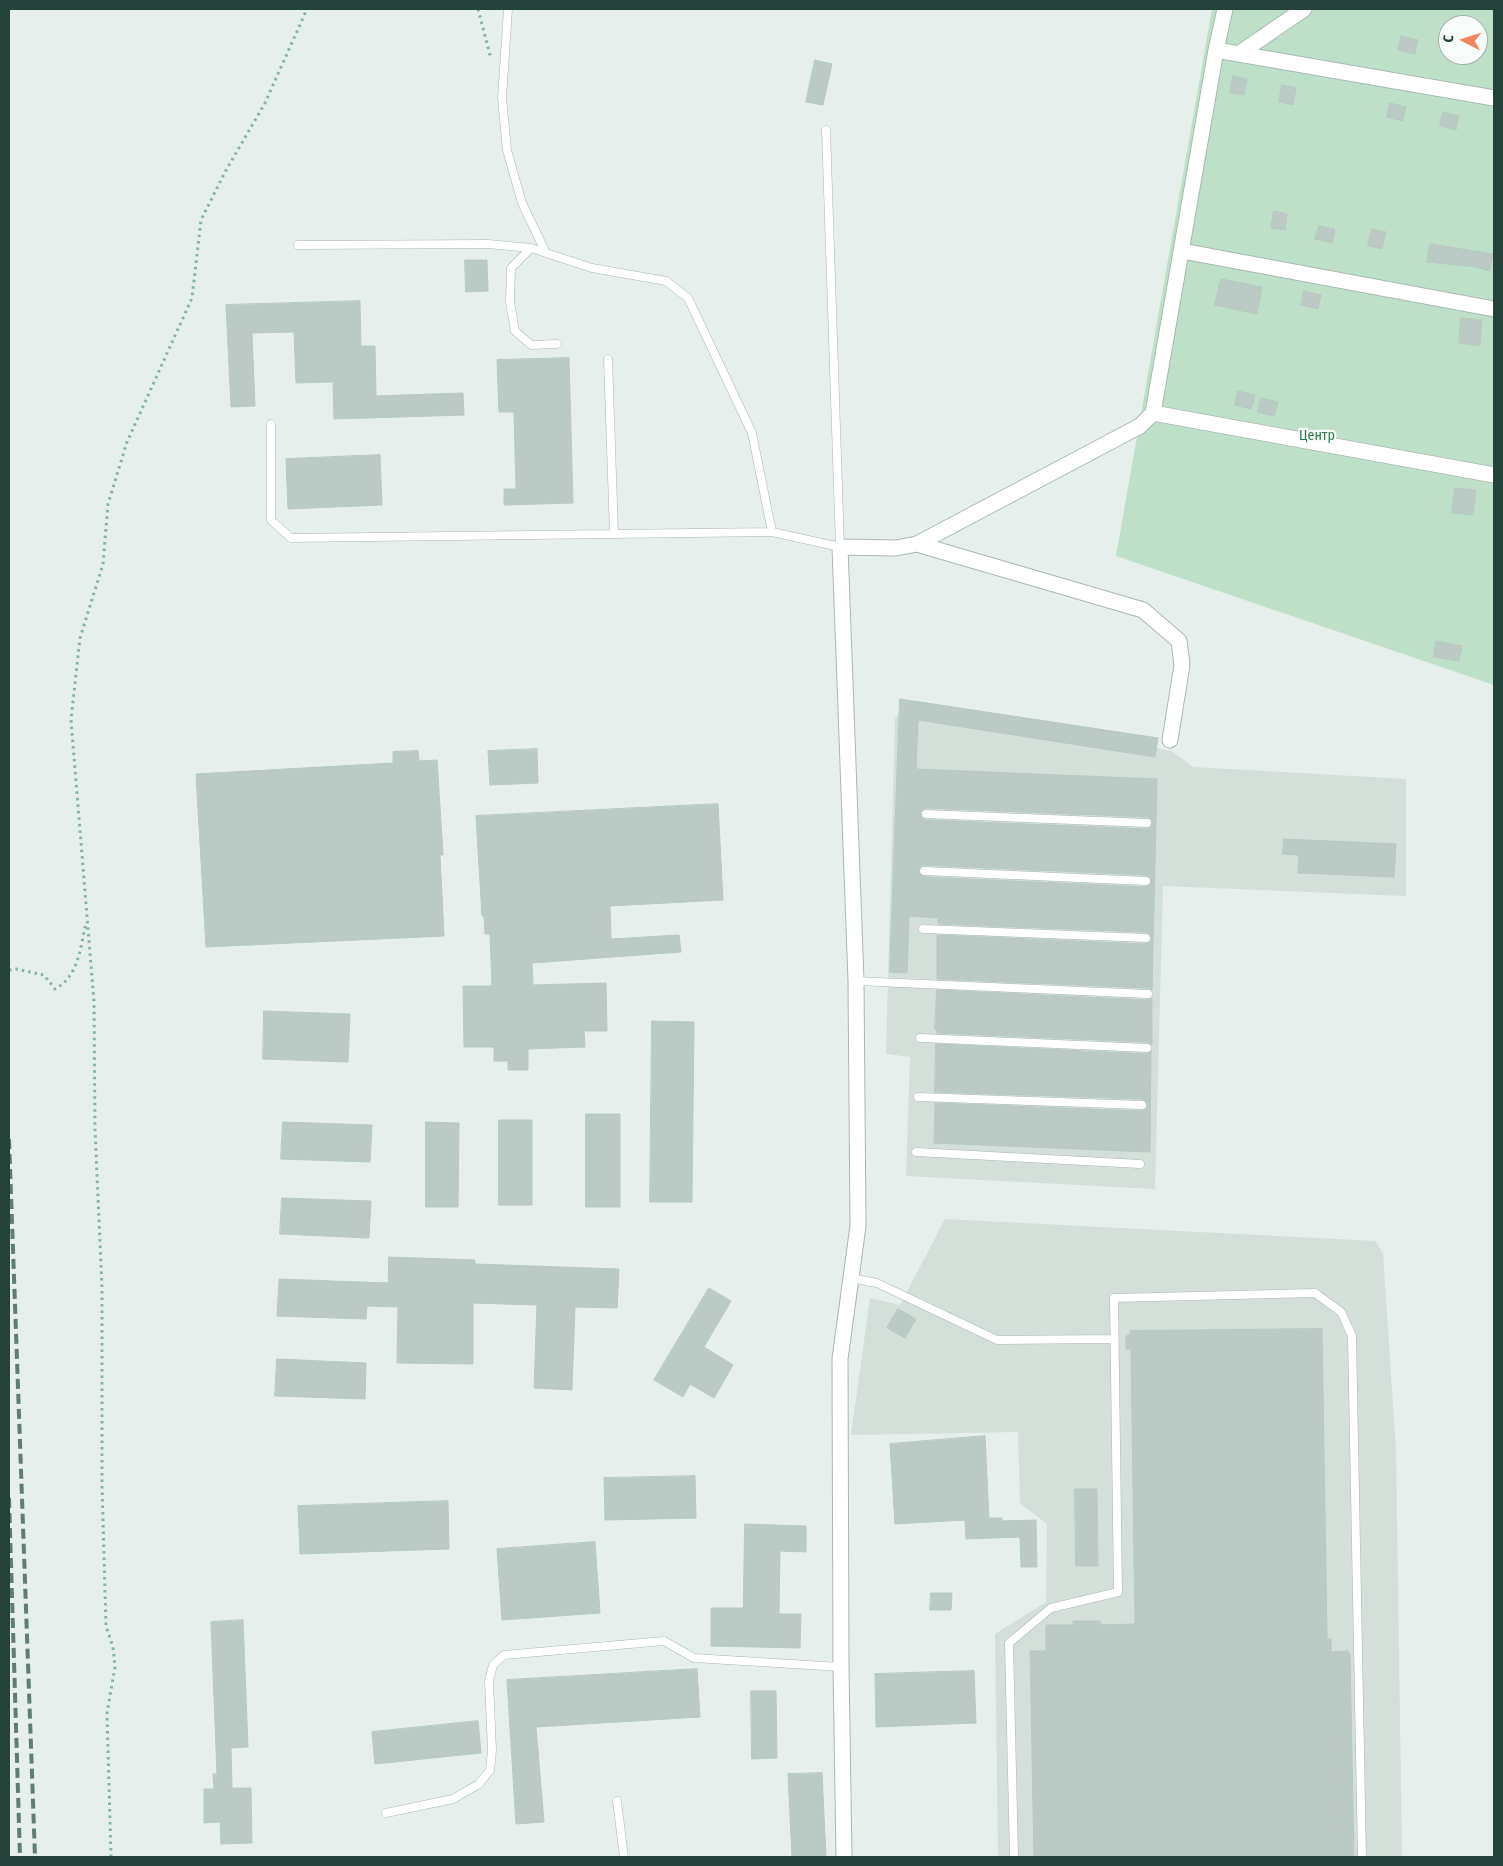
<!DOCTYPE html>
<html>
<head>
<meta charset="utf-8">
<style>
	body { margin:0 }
	#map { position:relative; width:1503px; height:1866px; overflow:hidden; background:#e6efeb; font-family:"Fira Sans Condensed",sans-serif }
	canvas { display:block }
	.frame { position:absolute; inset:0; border:10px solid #24423a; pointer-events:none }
	.north { position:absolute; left:1438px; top:15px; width:50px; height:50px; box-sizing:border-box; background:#f7fbf9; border:1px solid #a3b1ad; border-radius:50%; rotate:275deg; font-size:14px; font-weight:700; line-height:20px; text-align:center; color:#24423a }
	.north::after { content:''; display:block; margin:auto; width:18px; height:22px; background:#f4845f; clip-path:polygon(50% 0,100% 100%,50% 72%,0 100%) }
</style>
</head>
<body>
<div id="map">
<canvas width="1503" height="1866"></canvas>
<div class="frame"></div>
<div class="north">С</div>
</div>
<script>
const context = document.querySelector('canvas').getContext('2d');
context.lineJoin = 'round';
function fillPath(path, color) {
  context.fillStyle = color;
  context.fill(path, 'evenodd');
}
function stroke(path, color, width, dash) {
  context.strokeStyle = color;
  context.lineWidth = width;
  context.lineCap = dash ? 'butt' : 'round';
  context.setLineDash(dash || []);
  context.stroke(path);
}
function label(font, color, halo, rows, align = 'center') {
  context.font = font + ' "Fira Sans Condensed",sans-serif';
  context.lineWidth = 4.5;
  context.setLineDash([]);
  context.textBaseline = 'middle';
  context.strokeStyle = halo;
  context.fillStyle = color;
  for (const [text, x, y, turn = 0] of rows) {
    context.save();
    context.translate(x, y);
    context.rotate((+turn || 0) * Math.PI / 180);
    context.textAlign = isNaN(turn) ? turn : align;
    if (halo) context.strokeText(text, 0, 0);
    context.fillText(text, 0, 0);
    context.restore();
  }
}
const built = new Path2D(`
	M 909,701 L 1172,751 L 1193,767 L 1406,779 L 1406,896 L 1163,886 L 1155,1189 L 906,1176 L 910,1057 L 886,1054 L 895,718 Z
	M 945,1219 L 1375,1241 L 1383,1253 L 1396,1450 L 1402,1857 L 998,1857 L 995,1634 L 1046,1602 L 1047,1524 L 1020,1503 L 1018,1432 L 851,1435 L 870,1298 L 900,1305 Z`);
const green = new Path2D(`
	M 1212,9 L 1494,9 L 1494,685 L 1116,556 ZM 1448,25 L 1478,25 L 1478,55 L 1448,55 Z`);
const building = new Path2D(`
	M 1401,36 L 1418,40 L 1415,54 L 1398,50 Z
	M 815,60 L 832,64 L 823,105 L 806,102 Z
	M 1233,76 L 1247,79 L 1244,95 L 1230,93 Z
	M 1282,85 L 1296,88 L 1293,105 L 1279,102 Z
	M 1390,103 L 1406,107 L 1403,121 L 1387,117 Z
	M 1443,112 L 1459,116 L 1456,130 L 1440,126 Z
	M 1274,211 L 1287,214 L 1285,230 L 1271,228 Z
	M 1319,226 L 1335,229 L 1332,243 L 1315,239 Z
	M 1372,229 L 1386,232 L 1382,249 L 1368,246 Z
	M 1430,244 L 1493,254 L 1490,271 L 1476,267 L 1427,262 Z
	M 465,260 L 487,260 L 488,291 L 466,292 Z
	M 1221,279 L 1262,287 L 1257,314 L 1215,305 Z
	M 1304,291 L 1321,295 L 1318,309 L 1301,305 Z
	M 360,301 L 361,346 L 375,346 L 376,396 L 463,393 L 464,415 L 334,419 L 333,382 L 296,383 L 294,332 L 252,333 L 255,406 L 231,407 L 226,305 Z
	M 1461,318 L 1482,320 L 1480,346 L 1459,343 Z
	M 569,358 L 573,503 L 504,505 L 504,489 L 516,489 L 514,412 L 499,412 L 497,360 Z
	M 1238,391 L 1255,395 L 1251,409 L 1235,405 Z
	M 1261,398 L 1278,402 L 1274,416 L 1258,412 Z
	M 380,455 L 382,505 L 288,509 L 286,459 Z
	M 1455,488 L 1476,490 L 1473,515 L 1452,513 Z
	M 1436,641 L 1462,646 L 1459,661 L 1434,657 Z
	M 900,699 L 1158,738 L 1155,757 L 918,720 L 916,769 L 1157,779 L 1152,990 L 1148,988 L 937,979 L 937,935 L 1146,944 L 1150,941 L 1152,938 L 1146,932 L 938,924 L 938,918 L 909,916 L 907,973 L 890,972 ZM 926,808 L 1147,817 L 1152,820 L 1153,824 L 1147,829 L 926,820 L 921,817 L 920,813 ZM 924,865 L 1146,875 L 1152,882 L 1146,887 L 924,877 L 918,870 Z
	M 537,749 L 538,783 L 490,785 L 488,751 Z
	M 418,751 L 419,761 L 437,760 L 443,855 L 440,855 L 444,936 L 206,947 L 196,774 L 393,763 L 393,752 Z
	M 718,804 L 723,900 L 610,906 L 611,939 L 679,935 L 681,952 L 532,963 L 533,985 L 606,983 L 607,1031 L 584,1031 L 585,1047 L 528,1049 L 528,1070 L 508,1070 L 508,1061 L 494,1061 L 494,1047 L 464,1047 L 463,986 L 492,986 L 490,934 L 485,934 L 484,916 L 482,916 L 476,816 Z
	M 1284,839 L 1396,844 L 1394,877 L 1298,873 L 1299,855 L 1283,854 Z
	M 937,990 L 1148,1000 L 1152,998 L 1152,1045 L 1147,1042 L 937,1033 L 937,1029 L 935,1029 Z
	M 264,1011 L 350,1014 L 348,1062 L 263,1059 Z
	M 652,1021 L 694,1022 L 692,1202 L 650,1202 Z
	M 936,1044 L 1147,1054 L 1151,1051 L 1150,1152 L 934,1143 L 935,1103 L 1142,1111 L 1146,1108 L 1148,1105 L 1142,1099 L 935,1092 Z
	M 586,1114 L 620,1114 L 620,1207 L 586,1207 Z
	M 499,1120 L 532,1120 L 532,1205 L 499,1205 Z
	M 283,1122 L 372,1125 L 370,1162 L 281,1159 Z
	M 426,1122 L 459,1123 L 458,1207 L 426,1207 Z
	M 282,1198 L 371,1201 L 369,1238 L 280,1234 Z
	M 389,1257 L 475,1260 L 475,1264 L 619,1269 L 617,1308 L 575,1307 L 572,1390 L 534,1388 L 537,1305 L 473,1303 L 473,1364 L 397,1363 L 398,1307 L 367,1306 L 366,1319 L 277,1316 L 279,1279 L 388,1283 Z
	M 709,1288 L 731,1301 L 704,1347 L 733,1365 L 714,1398 L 690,1384 L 683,1397 L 654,1380 Z
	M 898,1309 L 916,1319 L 905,1338 L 887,1328 Z
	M 1322,1329 L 1327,1639 L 1331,1639 L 1331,1652 L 1348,1651 L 1350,1654 L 1354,1857 L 1034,1857 L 1030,1651 L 1046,1651 L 1046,1625 L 1073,1625 L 1073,1621 L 1100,1621 L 1101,1625 L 1135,1624 L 1131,1349 L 1126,1349 L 1126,1336 L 1130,1335 L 1130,1331 Z
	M 277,1359 L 366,1363 L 365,1399 L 275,1396 Z
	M 985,1436 L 989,1518 L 1002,1518 L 1002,1521 L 1036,1520 L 1037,1567 L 1021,1567 L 1020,1537 L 966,1539 L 965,1520 L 895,1524 L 890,1444 Z
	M 695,1476 L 696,1518 L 605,1520 L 604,1478 Z
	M 1075,1489 L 1097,1489 L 1098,1566 L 1076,1566 Z
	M 448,1501 L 449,1549 L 300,1554 L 298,1506 Z
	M 745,1524 L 806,1526 L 806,1552 L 780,1551 L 779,1614 L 801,1614 L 800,1648 L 711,1646 L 711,1608 L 743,1608 Z
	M 595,1542 L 600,1613 L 502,1620 L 497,1549 Z
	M 931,1593 L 952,1593 L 951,1610 L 930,1610 Z
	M 243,1620 L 248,1747 L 231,1748 L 232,1788 L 251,1788 L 252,1843 L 221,1844 L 220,1822 L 204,1823 L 204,1789 L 214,1789 L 213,1774 L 217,1774 L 211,1622 Z
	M 697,1669 L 700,1717 L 536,1727 L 544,1822 L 516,1824 L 507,1680 Z
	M 974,1671 L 976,1723 L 876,1727 L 875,1674 Z
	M 751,1691 L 776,1691 L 777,1758 L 752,1759 Z
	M 478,1721 L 481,1753 L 375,1764 L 372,1732 Z
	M 822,1773 L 826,1857 L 792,1857 L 788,1774 Z`);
const path = new Path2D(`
	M 478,9 L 491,59
	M 9,970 L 16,969 L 44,975 L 55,989 C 79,976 80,948 86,923
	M 111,1857 L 107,1713 L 115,1667 L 113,1647 L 106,1626 L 102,1484 L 102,1288 L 95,1129 L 94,1002 L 71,720 L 80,638 L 103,564 L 108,504 L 127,442 L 192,298 L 201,220 L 225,172 L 265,103 L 307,9`);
const service = new Path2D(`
	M 508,9 L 502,98 L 507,150 L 522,203 L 546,253
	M 298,245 L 488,244 L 531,248 L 592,268 L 666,281 L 688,298 L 752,433 L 772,532
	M 531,248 L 511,268 L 510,302 L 515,331 L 531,345 L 557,344
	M 608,359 L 614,534
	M 271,424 L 271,520 L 291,538 L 772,532 L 840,547 L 826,130
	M 926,814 L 1147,823
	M 924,871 L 1146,881
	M 923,929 L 1146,938
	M 856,981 L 1148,994
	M 920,1038 L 1147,1048
	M 918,1097 L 1142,1105
	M 916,1152 L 1140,1164
	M 851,1278 L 877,1283 L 997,1340 L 1113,1339
	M 617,1801 L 624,1857
	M 386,1813 L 453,1799 L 479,1784 L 490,1770 L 492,1750 L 489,1681 L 493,1665 L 504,1655 L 664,1641 L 694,1658 L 841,1667
	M 1014,1857 L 1009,1643 L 1051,1608 L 1118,1592 L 1114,1298 L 1315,1293 L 1341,1312 L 1352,1336 L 1362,1857`);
const minor = new Path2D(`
	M 1216,50 L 1494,98
	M 1240,53 L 1304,9
	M 1182,251 L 1494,309
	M 1153,413 L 1494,475
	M 917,544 L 1143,610 L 1179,641 L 1182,665 L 1170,740
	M 844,1857 L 841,1667 L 840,1359 L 858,1226 L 856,981 L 840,547 L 896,548 L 917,544 L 1140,426 L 1153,413 L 1216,50 L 1225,9`);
const rail = new Path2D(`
	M 9,1139 L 35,1857
	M 9,1498 L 20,1857`);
const parkNames = [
	["Центр",1317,436]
];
fillPath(built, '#d4dfda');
fillPath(green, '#bfe0c8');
fillPath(building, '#bbcac4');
stroke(building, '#b8c9c2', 1);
stroke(service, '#a8b8b2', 9);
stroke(minor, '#a8b8b2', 17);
stroke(path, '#86b3a5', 3, [2.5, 4]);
stroke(service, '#fff', 8);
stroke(minor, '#fff', 15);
stroke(rail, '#5f7d75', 4, [10, 5]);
label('14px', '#2d7a4b', '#f7fbf9', parkNames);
</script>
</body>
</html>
